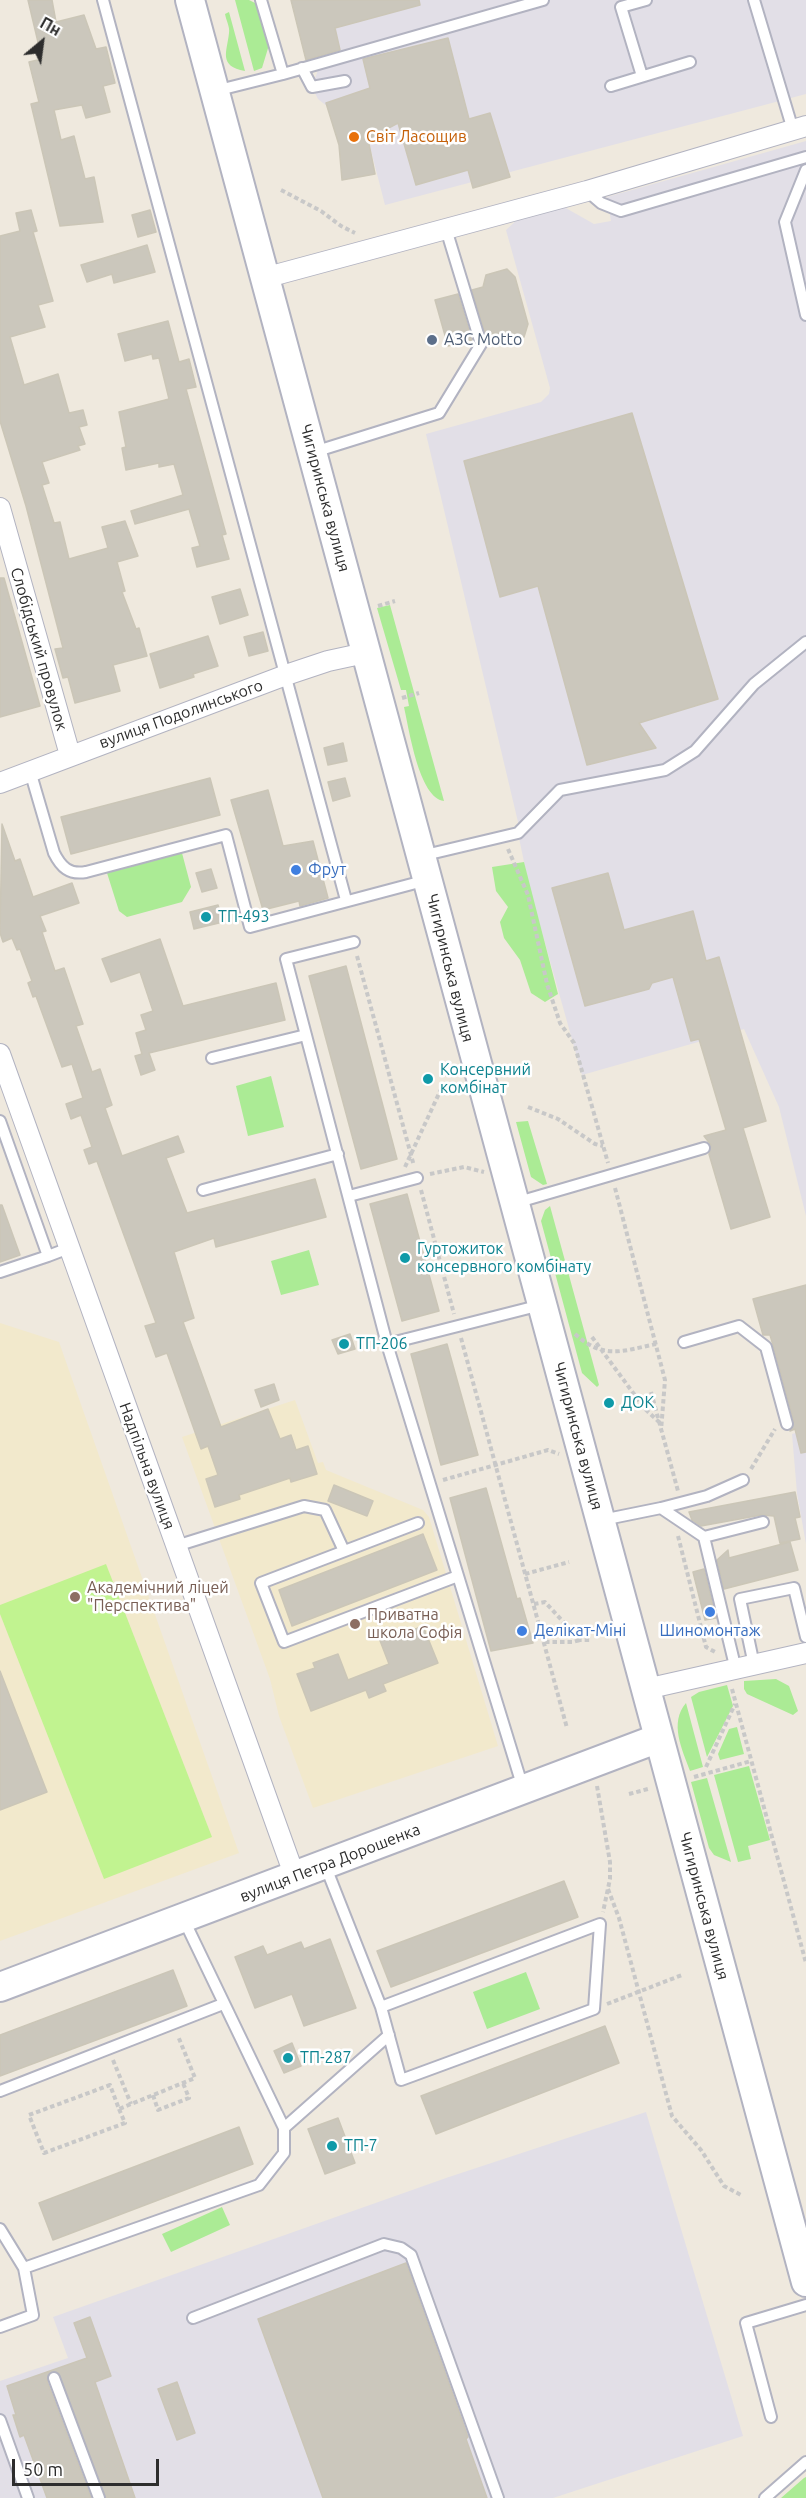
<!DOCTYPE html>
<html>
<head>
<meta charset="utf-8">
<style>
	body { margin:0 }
	#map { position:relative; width:806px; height:2498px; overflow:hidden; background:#efe9de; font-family:Ubuntu,sans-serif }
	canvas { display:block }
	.north { position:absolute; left:12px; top:12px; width:60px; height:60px; -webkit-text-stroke:4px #fff; paint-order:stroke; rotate:29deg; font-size:16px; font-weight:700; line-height:24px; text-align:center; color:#2d2d2d }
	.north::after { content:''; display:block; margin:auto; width:21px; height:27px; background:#2d2d2d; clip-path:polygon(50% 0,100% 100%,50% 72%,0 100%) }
	.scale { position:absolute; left:12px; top:2459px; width:147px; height:27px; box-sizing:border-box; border:3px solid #2d2d2d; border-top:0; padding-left:8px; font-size:18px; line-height:21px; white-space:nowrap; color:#2d2d2d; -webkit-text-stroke:4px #fff; paint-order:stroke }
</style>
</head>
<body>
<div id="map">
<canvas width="806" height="2498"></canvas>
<div class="north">Пн</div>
<div class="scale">50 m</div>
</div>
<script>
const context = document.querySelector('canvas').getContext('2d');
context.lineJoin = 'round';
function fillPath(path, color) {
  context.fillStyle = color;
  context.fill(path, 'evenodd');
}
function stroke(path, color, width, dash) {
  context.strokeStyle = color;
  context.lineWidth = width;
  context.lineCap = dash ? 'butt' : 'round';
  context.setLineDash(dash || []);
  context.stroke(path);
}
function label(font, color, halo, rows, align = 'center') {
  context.font = font + ' Ubuntu,sans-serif';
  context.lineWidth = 5;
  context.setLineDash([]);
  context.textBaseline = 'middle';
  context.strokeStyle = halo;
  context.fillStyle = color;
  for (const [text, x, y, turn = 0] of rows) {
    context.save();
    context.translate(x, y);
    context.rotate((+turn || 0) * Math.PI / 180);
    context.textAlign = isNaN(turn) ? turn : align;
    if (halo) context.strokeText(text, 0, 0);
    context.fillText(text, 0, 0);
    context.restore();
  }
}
const industrial = new Path2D(`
	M 403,0 L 806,0 L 806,94 L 385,205 L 368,139 L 318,99 L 312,87 L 317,73 L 319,46 L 314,24 Z
	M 806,141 L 806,1216 L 779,1107 L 744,1029 L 582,1075 L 529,886 L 518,833 L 518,822 L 426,434 L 541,402 L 549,394 L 550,388 L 506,230 L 519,218 L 564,207 L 594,224 L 611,221 L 607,197 Z
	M 806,1430 L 806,1544 L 797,1493 L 792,1434 Z
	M 646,2112 L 743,2436 L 553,2498 L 0,2498 L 0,2381 L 68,2358 L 53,2317 L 449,2177 Z`);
const education = new Path2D(`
	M 0,1323 L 59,1342 L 239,1853 L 0,1941 Z
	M 295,1400 L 318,1463 L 323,1462 L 326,1470 L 423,1510 L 429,1517 L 498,1746 L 313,1808 L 279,1716 L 270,1679 L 182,1437 Z`);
const green = new Path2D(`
	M 235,0 L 249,0 L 257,4 L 269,45 L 262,68 L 254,71 Z
	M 229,12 L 245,71 C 218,66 227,52 229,33 C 230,27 226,20 225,14 Z
	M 390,605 L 444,801 C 419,798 409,729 404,707 L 409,706 L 406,690 L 401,690 L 377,608 Z
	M 182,853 L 191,887 L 182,902 L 127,917 L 119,911 L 107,873 Z
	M 524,862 L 558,994 L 545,1002 L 531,993 L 520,960 L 504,938 L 500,922 L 508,907 L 496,891 L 492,867 Z
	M 271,1076 L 284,1127 L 248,1136 L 236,1086 Z
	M 528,1121 L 547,1184 L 543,1185 L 531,1177 L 516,1122 Z
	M 550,1206 L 599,1385 L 597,1387 L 582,1373 L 541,1221 L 545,1210 Z
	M 309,1250 L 319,1285 L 281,1295 L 271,1261 Z
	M 776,1679 L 789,1686 L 798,1711 L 793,1715 L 747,1694 L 744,1689 L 744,1681 Z
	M 727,1685 L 733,1706 L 707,1757 L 691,1697 L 699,1692 Z
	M 686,1703 L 703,1767 L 690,1771 C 682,1749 669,1723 686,1703 Z
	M 737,1727 L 744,1754 L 720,1760 L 718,1754 L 729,1729 Z
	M 749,1766 L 770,1840 L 748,1846 L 751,1859 L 738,1862 L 714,1775 Z
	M 707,1778 L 731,1862 L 714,1855 L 709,1848 L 691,1782 Z
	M 526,1972 L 540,2009 L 487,2029 L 473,1992 Z
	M 222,2207 L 230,2225 L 171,2252 L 162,2234 Z
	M 806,2477 L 806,2498 L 781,2498 L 804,2478 Z`);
const pitch = new Path2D(`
	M 106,1564 L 212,1837 L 104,1879 L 0,1614 L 0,1605 Z`);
const building = new Path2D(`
	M 28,0 L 52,0 L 56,22 L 84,15 L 96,49 L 106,47 L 115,83 L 103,86 L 110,112 L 86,118 L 82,105 L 54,110 L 61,140 L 74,136 L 85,179 L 94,177 L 103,222 L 60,226 L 31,104 L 39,102 L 29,62 L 42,59 Z
	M 291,0 L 419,0 L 420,5 L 335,28 L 340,50 L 306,60 Z
	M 448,38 L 469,119 L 490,113 L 510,177 L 473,188 L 468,170 L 416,185 L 398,123 L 368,139 L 375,174 L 342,180 L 339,145 L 326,103 L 370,88 L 363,59 Z
	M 31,210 L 37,231 L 33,232 L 53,301 L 38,305 L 45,327 L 10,337 L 24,385 L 58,374 L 69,413 L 83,410 L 87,425 L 79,427 L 85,444 L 78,446 L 80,450 L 42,462 L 49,483 L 42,485 L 54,523 L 60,522 L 69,559 L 108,548 L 102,527 L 125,521 L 138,556 L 117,562 L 125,591 L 122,592 L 136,629 L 139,628 L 147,656 L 113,665 L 120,691 L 75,703 L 68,677 L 63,678 L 55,649 L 63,648 L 26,506 L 0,421 L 0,236 L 20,231 L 16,213 Z
	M 150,210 L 156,232 L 138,237 L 132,215 Z
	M 147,245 L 155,272 L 114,283 L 112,274 L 87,282 L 81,265 Z
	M 507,269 L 515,277 L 528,324 L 524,337 L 512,343 L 502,340 L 495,333 L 486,336 L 472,290 L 483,287 L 486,275 Z
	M 458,294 L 472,340 L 448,346 L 435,300 Z
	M 168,321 L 179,362 L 189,359 L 196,387 L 186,389 L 226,534 L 222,535 L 229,559 L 197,567 L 192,548 L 200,546 L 189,509 L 135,524 L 131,511 L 183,495 L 174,464 L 159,467 L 159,463 L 126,470 L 122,448 L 126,447 L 119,412 L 169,399 L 159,358 L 153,359 L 152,354 L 125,361 L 118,334 Z
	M 632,413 L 718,699 L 639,723 L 656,748 L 587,765 L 538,586 L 500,597 L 464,461 Z
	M 0,578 L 4,578 L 40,706 L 0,717 Z
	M 240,589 L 248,615 L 220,624 L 212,597 Z
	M 263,632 L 268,651 L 249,656 L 244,637 Z
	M 208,636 L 218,666 L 193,674 L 194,677 L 160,688 L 150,654 Z
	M 343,743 L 347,761 L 328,765 L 324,748 Z
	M 210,778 L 220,815 L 71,854 L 61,817 Z
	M 345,778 L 350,796 L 333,801 L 328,782 Z
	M 268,790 L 283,846 L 313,841 L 328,898 L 300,906 L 299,901 L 263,910 L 231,800 Z
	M 2,824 L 15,861 L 20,859 L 33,897 L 72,883 L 79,903 L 40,916 L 46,931 L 42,932 L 55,971 L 64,968 L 83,1024 L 76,1026 L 92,1072 L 100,1069 L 112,1105 L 105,1108 L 122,1156 L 178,1136 L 184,1152 L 166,1158 L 187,1213 L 315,1179 L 326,1217 L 216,1247 L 214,1238 L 174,1252 L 194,1318 L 183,1322 L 221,1427 L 268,1409 L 280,1439 L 291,1435 L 296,1450 L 308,1446 L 317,1474 L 291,1482 L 290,1478 L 239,1495 L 240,1499 L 215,1507 L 206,1479 L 218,1475 L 208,1446 L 201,1449 L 167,1353 L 156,1357 L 145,1326 L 156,1323 L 98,1164 L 97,1161 L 89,1164 L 84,1150 L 92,1147 L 81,1115 L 71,1119 L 66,1104 L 83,1098 L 72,1064 L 62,1067 L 36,996 L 33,997 L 28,983 L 32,981 L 20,949 L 17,950 L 12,938 L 3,942 L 0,933 Z
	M 211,869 L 217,888 L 202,892 L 196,873 Z
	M 608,873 L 624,930 L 693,911 L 706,961 L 719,957 L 766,1121 L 743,1128 L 770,1217 L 731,1229 L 709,1154 L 711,1145 L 704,1136 L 726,1130 L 699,1039 L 691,1041 L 673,977 L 652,983 L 649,989 L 585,1006 L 552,888 Z
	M 218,905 L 223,922 L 194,929 L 190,912 Z
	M 160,939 L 183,1006 L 276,983 L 285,1020 L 149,1053 L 155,1070 L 141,1075 L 135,1056 L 142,1054 L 136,1033 L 146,1030 L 141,1015 L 153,1011 L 140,972 L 111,982 L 102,959 Z
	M 346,966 L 397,1159 L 361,1169 L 309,976 Z
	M 407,1194 L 439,1311 L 402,1321 L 370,1204 Z
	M 0,1205 L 2,1205 L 20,1255 L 0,1262 Z
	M 806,1285 L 806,1452 L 801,1453 L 795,1429 L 790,1431 L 794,1422 L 773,1345 L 770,1335 L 763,1335 L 753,1299 Z
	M 350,1334 L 355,1349 L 338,1354 L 332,1340 Z
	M 447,1344 L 478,1455 L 441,1465 L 411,1354 Z
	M 274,1384 L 279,1400 L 261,1407 L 255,1390 Z
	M 334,1485 L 373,1501 L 367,1516 L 328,1501 Z
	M 486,1488 L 517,1599 L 520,1598 L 533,1643 L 491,1651 L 450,1498 Z
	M 795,1492 L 800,1517 L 795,1518 L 800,1539 L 780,1543 L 774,1516 L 761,1515 L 701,1526 L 692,1520 L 689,1512 Z
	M 423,1534 L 437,1570 L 292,1626 L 279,1590 Z
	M 790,1542 L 798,1570 L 724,1589 L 717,1560 L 728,1550 L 729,1558 Z
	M 704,1569 L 716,1618 L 705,1620 L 693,1572 Z
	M 423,1626 L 438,1663 L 383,1684 L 386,1691 L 369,1698 L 366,1690 L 311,1711 L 297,1674 L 315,1668 L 313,1663 L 338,1654 L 348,1680 L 389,1664 L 379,1638 L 404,1628 L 406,1633 Z
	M 0,1671 L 47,1792 L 0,1810 Z
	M 564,1881 L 578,1917 L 391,1987 L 377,1951 Z
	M 330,1939 L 356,2008 L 304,2026 L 292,1994 L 255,2008 L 235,1957 L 263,1946 L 267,1955 L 301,1942 L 304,1949 Z
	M 173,1970 L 187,2006 L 0,2076 L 0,2035 Z
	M 605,2026 L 619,2063 L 436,2134 L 421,2096 Z
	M 292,2043 L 301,2066 L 284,2073 L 274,2051 Z
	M 338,2118 L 355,2163 L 325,2174 L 308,2129 Z
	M 239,2127 L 253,2164 L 53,2240 L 39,2203 Z
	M 406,2263 L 468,2437 L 466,2439 L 487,2498 L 323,2498 L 258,2319 Z
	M 90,2317 L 111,2376 L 95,2382 L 135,2498 L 106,2498 L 58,2372 L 49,2373 L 47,2381 L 91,2498 L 47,2498 L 24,2435 L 20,2437 L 13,2415 L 16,2415 L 7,2386 L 87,2358 L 74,2323 Z
	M 177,2382 L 195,2433 L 177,2440 L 158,2389 Z`);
const path = new Path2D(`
	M 281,190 L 321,211 L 341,226 L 355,233
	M 378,606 L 395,601
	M 402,698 L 419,693
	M 508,849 L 528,895 L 547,984 L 560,1023 L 574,1043 L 608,1163
	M 357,956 L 414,1166
	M 528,1107 L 558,1119 L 595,1144 L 603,1146
	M 405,1167 L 442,1087
	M 430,1174 L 464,1167 L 484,1172
	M 615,1188 L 665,1380 L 661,1431
	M 421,1190 L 454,1314
	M 575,1334 C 604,1360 622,1351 656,1344
	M 592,1337 L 645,1409 L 659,1422
	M 461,1338 L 567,1728
	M 651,1392 L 678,1491
	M 751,1469 L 775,1429
	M 443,1480 L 548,1450 L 559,1454
	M 678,1536 L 706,1647 L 717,1653
	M 525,1574 L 569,1562
	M 534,1604 L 545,1602 L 580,1640 L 590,1640
	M 545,1642 L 573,1642 L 580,1640
	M 732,1689 L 806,1963
	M 706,1767 L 735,1704
	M 694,1777 L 751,1761
	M 597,1786 L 610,1862 L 610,1879 L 603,1912
	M 629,1794 L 648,1789
	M 608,1889 L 619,1918 L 672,2116 L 701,2150 L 724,2186 L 741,2195
	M 607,2004 L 682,1975
	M 113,2060 L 131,2104
	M 153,2095 L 158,2110 L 189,2098 L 183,2083
	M 119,2109 L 125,2123 L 44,2153 L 29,2115 L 110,2085 L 119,2109 L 195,2078 L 178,2036`);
const lane = new Path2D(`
	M 103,0 L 346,900
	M 261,0 L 283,74
	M 754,0 L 793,130
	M 302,68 L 312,87 L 345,81
	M 642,76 L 621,7 L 646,0
	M 611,86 L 690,62
	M 215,91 L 283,74 L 543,0
	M 806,170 L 785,222 L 806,315
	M 587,191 L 601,203 L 621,211 L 806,157
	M 314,452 L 439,413 L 481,344 L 446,229
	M 30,771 L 54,853 C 61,867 69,875 86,872 L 226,835 L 250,927 L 427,880
	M 421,856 L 518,833 L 560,790 L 665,770 L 695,751 L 754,684 L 806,642
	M 354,942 L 286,959 L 387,1344 L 523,1788
	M 212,1058 L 306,1035
	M 0,1121 L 48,1256 L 69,1248
	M 203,1190 L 338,1154
	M 349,1196 L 417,1178
	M 515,1203 L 704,1148
	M 0,1272 L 48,1256
	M 684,1342 L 739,1326 L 766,1347 L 787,1424
	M 387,1344 L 541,1305
	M 661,1508 L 707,1496 L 743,1480
	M 602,1520 L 661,1508 L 704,1537 L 736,1670
	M 418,1523 L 261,1583 L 284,1642 L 458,1576
	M 704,1537 L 763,1522
	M 176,1546 L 304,1506 L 325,1510 L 344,1551
	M 754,1665 L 740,1599 L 794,1588 L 806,1637
	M 325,1865 L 381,2007 L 600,1924 L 594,2009 L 401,2080 L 381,2007
	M 0,2091 L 223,2004
	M 284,2128 L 389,2035
	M 0,2229 L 24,2268 L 259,2185 L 284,2153 L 284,2128 L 183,1918
	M 193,2318 L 384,2244 L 401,2248 L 411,2255 L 498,2498
	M 0,2327 L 33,2315 L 24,2268
	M 54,2378 L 99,2498
	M 771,2417 L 746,2323 L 806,2305
	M 0,2420 L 28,2498
	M 765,2498 L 806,2462`);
const street = new Path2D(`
	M 264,278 L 587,191 L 806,126
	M 0,508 L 70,755
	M 0,783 L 286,675 L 328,661 L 365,653
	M 0,1054 L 295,1877
	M 646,1689 L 806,1653`);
const secondary = new Path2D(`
	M 190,0 L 806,2282
	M 0,1987 L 659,1738`);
const markers = [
	[354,137,6,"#e8710a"],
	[432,340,6,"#5c6f8a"],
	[296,870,6,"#3f7fe0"],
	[206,917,6,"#0f9aa8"],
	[428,1079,6,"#0f9aa8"],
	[405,1258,6,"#0f9aa8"],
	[344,1344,6,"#0f9aa8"],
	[609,1403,6,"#0f9aa8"],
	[75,1597,6,"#8d6e63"],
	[710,1612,6,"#3f7fe0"],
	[355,1624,6,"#8d6e63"],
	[522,1631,6,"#3f7fe0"],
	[288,2058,6,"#0f9aa8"],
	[332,2146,6,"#0f9aa8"]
];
const foodNames = [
	["Світ Ласощив",366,137]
];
const serviceNames = [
	["АЗС Motto",444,340]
];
const streetNames = [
	["Чигиринська вулиця",325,498,75],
	["Слобідський провулок",39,649,74],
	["вулиця Подолинського",181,714,-20],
	["Чигиринська вулиця",450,968,76],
	["Чигиринська вулиця",578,1436,75],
	["Надпільна вулиця",147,1466,70],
	["вулиця Петра Дорошенка",330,1863,-21],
	["Чигиринська вулиця",704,1906,75]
];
const shopNames = [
	["Фрут",308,870],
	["Делікат-Міні",534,1631],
	["Шиномонтаж",710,1631,"center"]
];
const cultureNames = [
	["ТП-493",218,917],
	["Консервний",440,1070],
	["комбінат",440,1088],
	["Гуртожиток",417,1249],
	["консервного комбінату",417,1267],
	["ТП-206",356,1344],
	["ДОК",621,1403],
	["ТП-287",300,2058],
	["ТП-7",344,2146]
];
const educationNames = [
	["Академічний ліцей",87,1588],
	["\"Перспектива\"",87,1606],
	["Приватна",367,1615],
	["школа Софія",367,1633]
];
fillPath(industrial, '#e2dfe7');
fillPath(education, '#f2e9cc');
fillPath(green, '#abeb95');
fillPath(pitch, '#c1f390');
fillPath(building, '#cbc7bc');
stroke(building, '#cbc6b7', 1.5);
stroke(lane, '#b2b3c1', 14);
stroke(street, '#b2b3c1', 22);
stroke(secondary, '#b2b3c1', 32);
stroke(path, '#c8c8c8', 4, [4.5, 3]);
stroke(lane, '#fff', 10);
stroke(street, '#fff', 20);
stroke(secondary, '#fff', 28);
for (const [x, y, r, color] of markers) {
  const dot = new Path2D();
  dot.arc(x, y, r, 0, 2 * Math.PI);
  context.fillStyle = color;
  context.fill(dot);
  stroke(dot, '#fff', 2);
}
label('16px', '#c56008', '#fff', foodNames, 'left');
label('16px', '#4e5e75', '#fff', serviceNames, 'left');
label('16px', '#2d2d2d', '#fff', streetNames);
label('16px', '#366cbe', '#fff', shopNames, 'left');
label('16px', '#0d838f', '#fff', cultureNames, 'left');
label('16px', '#785e54', '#fff', educationNames, 'left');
</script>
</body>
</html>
